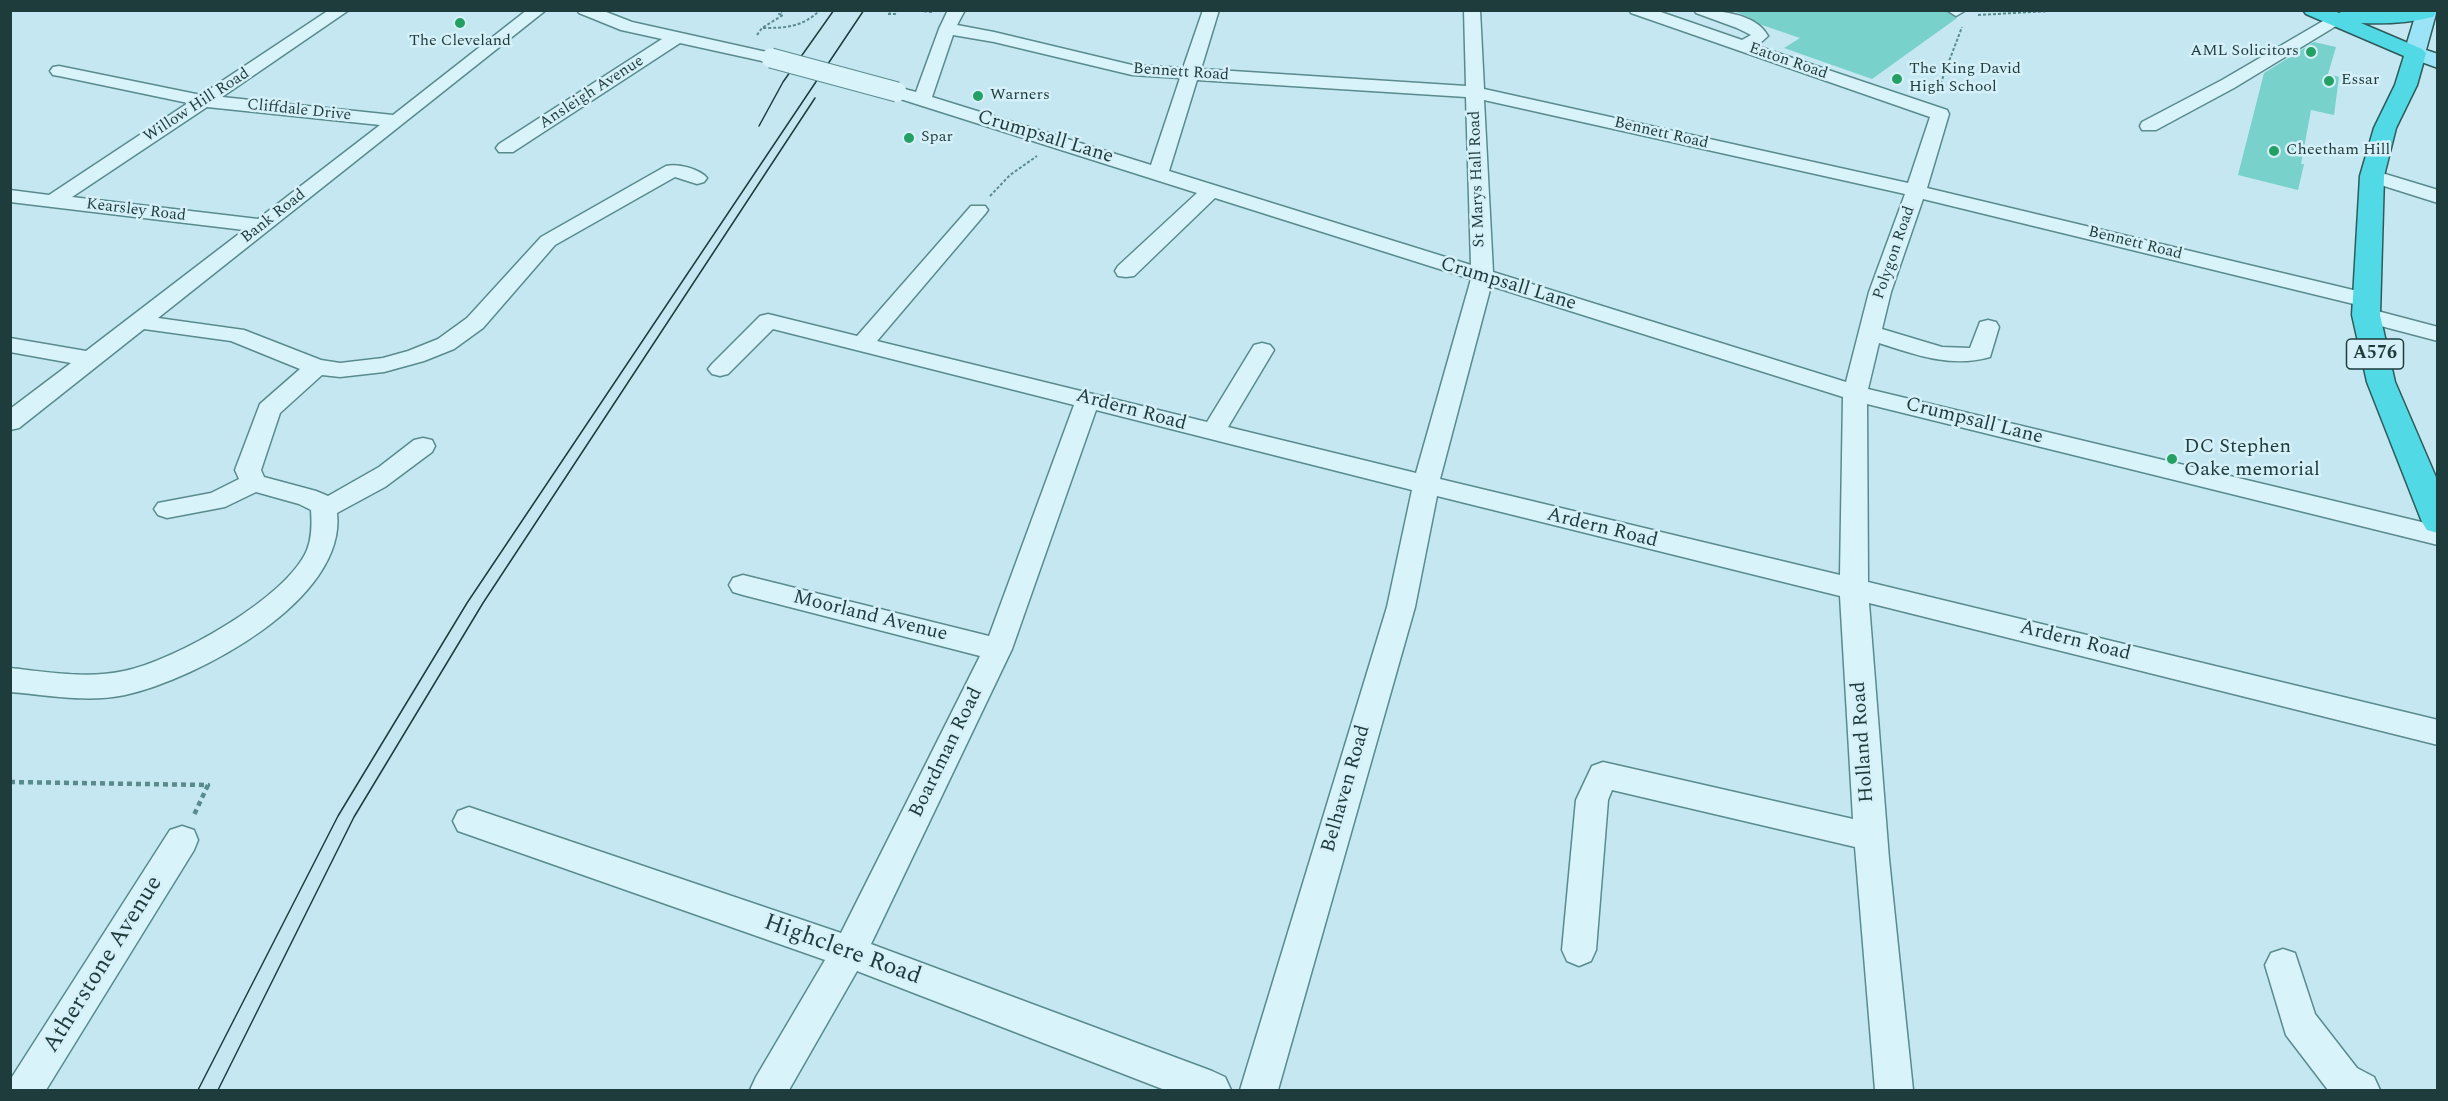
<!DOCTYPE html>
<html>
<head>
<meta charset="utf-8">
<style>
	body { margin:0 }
	#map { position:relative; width:2448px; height:1101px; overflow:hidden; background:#c4e7f1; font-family:Spectral,serif }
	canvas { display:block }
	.frame { position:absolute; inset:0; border:12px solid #1e3c3c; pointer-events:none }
</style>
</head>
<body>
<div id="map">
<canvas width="2448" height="1101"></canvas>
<div class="frame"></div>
</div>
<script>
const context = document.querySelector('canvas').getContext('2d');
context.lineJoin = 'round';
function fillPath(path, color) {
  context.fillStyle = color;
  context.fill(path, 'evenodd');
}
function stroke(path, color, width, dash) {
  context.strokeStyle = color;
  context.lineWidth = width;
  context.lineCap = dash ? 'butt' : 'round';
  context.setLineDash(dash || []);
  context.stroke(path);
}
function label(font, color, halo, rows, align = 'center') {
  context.font = font + ' Spectral,serif';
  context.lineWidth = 5;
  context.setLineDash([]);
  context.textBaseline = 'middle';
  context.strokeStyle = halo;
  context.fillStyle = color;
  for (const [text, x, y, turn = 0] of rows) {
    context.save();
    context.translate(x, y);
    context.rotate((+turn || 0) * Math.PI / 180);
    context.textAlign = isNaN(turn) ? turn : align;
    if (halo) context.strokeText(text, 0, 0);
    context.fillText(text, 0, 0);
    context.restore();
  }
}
const building = new Path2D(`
	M 1731,10 L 1946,10 L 1957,18 L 1872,79 L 1784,48 L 1800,38 L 1762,25 L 1746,16 Z
	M 2314,42 L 2336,47 L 2328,74 L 2339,77 L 2334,115 L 2311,110 L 2301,164 L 2304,164 L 2298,190 L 2238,175 L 2264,73 Z`);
const pathFar1 = new Path2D(`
	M 891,10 L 888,14 L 895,14 L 897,10
	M 909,10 L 932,12
	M 1978,15 L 2068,10
	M 763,28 C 786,28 803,27 820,10
	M 757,35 L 762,28 L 783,15 L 779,14 L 783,10
	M 1937,93 L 1962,27
	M 990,196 L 1010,175 L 1037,156`);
const path = new Path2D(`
	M 10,782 L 208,785 L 194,815`);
const minor = new Path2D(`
	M 329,10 L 349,10 L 222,97 L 393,115 L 527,10 L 546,10 L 158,318 L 244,330 L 321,360 L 340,363 L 383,358 L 408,351 L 438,339 L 467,318 L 541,237 L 666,166 C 677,163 700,169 707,178 L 704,182 L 697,184 L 675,177 L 555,245 L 483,328 L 454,349 L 424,361 L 384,372 L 340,377 L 322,375 L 280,413 L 261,470 L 264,477 L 316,491 L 328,496 L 379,467 L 414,440 L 423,438 L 432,440 L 435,446 L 432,452 L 385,487 L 337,513 C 347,600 197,679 125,695 C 88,703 48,695 10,692 L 10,668 C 48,672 87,679 124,671 C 174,661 287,598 307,550 C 312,538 312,523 311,510 L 299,504 L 256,492 L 225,507 L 167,518 L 158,515 L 154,509 L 158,503 L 211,493 L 239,479 L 235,470 L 260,404 L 300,369 L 231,341 L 144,329 L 19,428 L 10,430 L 10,409 L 71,363 L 10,352 L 10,338 L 86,351 L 244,230 L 10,202 L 10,190 L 49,195 L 188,103 L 59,76 L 53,75 L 50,71 L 53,67 L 59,66 L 201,95 ZM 207,107 L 380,125 L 258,219 L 72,197 Z
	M 577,10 L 601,10 L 632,22 L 771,53 L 777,54 L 780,58 L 777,62 L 771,63 L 680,43 L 513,152 L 499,152 L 496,148 L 499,144 L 662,39 L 621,30 L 579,13 Z
	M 948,10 L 965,10 L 957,25 L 994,32 L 1132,65 L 1183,68 L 1203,10 L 1219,10 L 1201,69 L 1466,86 L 1464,10 L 1480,10 L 1484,89 L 1908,183 L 1930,117 L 1631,13 L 1629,10 L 1655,10 L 1742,40 L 1751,35 L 1737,28 L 1696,13 L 1694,10 C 1717,10 1756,13 1768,36 L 1757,46 L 1947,110 L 1949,114 L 1927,188 L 2374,295 L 2377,300 L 2374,305 L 2366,307 L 1923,199 L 1891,292 L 1882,329 L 1942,347 L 1970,348 L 1980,322 L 1988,320 L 1996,322 L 1999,327 L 1990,357 C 1951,368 1916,355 1879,343 L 1868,389 L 2438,526 L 2438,545 L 1867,404 L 1868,582 L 2438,720 L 2438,745 L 1869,603 L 1889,859 L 1913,1090 L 1875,1090 L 1855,847 L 1612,790 L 1608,800 L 1596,950 L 1591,961 L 1579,966 L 1567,961 L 1562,950 L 1576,800 L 1592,766 L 1603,762 L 1853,819 L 1840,596 L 1437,496 L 1415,607 L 1278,1090 L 1240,1090 L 1387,607 L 1412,490 L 1096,410 L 1012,649 L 871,944 L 1212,1071 L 1225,1077 L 1231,1090 L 1165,1090 L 857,971 L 789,1090 L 750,1090 L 756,1077 L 825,960 L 458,831 L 453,821 L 458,811 L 469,807 L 841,933 L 980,656 L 743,595 L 733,592 L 729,585 L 733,578 L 743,575 L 989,636 L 1074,405 L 773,329 L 728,374 L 720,376 L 712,374 L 708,369 L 712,364 L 760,316 L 768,314 L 857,336 L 971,206 L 985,206 L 988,210 L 985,214 L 877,341 L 1207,422 L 1254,345 L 1262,343 L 1270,345 L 1274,350 L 1228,427 L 1416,473 L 1471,279 L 1215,198 L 1134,276 L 1126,277 L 1118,276 L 1115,271 L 1118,266 L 1197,193 L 891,96 L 888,92 L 891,88 L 897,87 L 916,92 L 939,29 ZM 953,35 L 994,42 L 1132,75 L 1180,78 L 1151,165 L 932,97 ZM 1197,80 L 1466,97 L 1471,265 L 1169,171 ZM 1484,100 L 1905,194 L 1869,292 L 1846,382 L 1493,272 ZM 1491,286 L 1843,397 L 1840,575 L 1440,479 Z
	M 1966,10 L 1956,16 L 1948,11 L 1948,10 Z
	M 2335,14 L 2343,19 L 2341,23 L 2234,88 L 2156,130 L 2142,130 L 2140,126 L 2142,122 L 2222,80 Z
	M 2372,170 L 2438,190 L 2438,203 L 2365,180 L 2362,176 L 2365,172 Z
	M 2366,308 L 2438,327 L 2438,341 L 2358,320 L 2355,315 L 2358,310 Z
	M 182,826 L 194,830 L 198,840 L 194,850 L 46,1090 L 10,1090 L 12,1077 L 170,830 Z
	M 2283,949 L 2295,953 L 2315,1014 L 2357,1068 L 2374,1077 L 2380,1090 L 2328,1090 L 2286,1035 L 2265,965 L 2271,953 Z`);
const major = new Path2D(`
	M 2417,10 L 2437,10 L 2426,50 L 2438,54 L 2438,68 L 2408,57 L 2404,53 Z`);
const highway = new Path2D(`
	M 2303,10 L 2332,10 L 2339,13 L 2345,10 L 2434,10 L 2436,13 L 2433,17 C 2409,23 2385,24 2361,23 L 2422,49 L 2426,53 L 2417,85 L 2396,128 L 2384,176 L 2380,315 L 2395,382 L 2438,482 L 2438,533 L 2427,530 L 2422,522 L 2367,382 L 2352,315 L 2360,176 L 2374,128 L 2395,85 L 2404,56 L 2306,14 Z`);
const tram = new Path2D(`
	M 759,126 L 783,82 L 834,10
	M 198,1090 L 338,816 L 467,603 L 864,10
	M 218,1090 L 354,817 L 483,603 L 815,98`);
const minorBridge = new Path2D(`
	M 771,58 L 897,92`);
const markers = [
	[460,23,6,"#25a064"],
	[2311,52,6,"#25a064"],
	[1897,79,6,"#25a064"],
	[2329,81,6,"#25a064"],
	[978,96,6,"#25a064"],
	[909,138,6,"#25a064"],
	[2274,151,6,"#25a064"],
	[2172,459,6,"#25a064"]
];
const farPoinames = [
	["The Cleveland",460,42,"center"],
	["AML Solicitors",2299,52,"right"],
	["The King David",1909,70],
	["High School",1909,88],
	["Essar",2341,81],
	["Warners",990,96],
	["Spar",921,138],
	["Cheetham Hill",2286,151]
];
const farStreetnames = [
	["Eaton Road",1788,62,19],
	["Bennett Road",1181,73,4],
	["Ansleigh Avenue",592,93,-33],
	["Willow Hill Road",197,106,-33],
	["Cliffdale Drive",299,111,6],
	["Bennett Road",1661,134,13],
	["St Marys Hall Road",1478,179,-92],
	["Kearsley Road",136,211,7],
	["Bank Road",274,217,-38],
	["Bennett Road",2135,244,14],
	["Polygon Road",1895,253,-71]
];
const shields = [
	[2375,354,57]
];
const shieldNames = [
	["A576",2375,354]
];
const streetNames = [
	["Crumpsall Lane",1045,138,17],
	["Crumpsall Lane",1508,285,17],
	["Ardern Road",1131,411,15],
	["Crumpsall Lane",1974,422,14],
	["Ardern Road",1602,529,14],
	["Moorland Avenue",870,617,14],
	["Ardern Road",2075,642,14],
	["Holland Road",1864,742,-94],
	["Boardman Road",947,753,-64],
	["Belhaven Road",1347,789,-74]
];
const poiNames = [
	["DC Stephen",2184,448],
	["Oake memorial",2184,471]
];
const nearStreetnames = [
	["Highclere Road",842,951,20],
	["Atherstone Avenue",104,965,-58]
];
fillPath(building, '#78d1cb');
stroke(minor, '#598b8d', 3);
stroke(major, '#2e5b5a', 3);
stroke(highway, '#2e5b5a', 3);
stroke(pathFar1, '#598b8d', 2, [3, 2]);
stroke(path, '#598b8d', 4.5, [5, 4]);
fillPath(minor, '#d9f3fb');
fillPath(major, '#9be3f6');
fillPath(highway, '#51d9e5');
stroke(tram, '#1e3c3c', 1.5);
stroke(minorBridge, '#598b8d', 21, []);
stroke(minorBridge, '#d9f3fb', 19);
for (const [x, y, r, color] of markers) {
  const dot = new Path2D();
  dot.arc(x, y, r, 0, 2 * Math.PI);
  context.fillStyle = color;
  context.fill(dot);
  stroke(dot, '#d5f0f8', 2);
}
label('16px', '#1e3c3c', '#d5f0f8', farPoinames, 'left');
label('16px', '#1e3c3c', '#d5f0f8', farStreetnames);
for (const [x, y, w] of shields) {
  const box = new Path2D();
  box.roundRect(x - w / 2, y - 15, w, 30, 4.5);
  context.fillStyle = '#d5f0f8';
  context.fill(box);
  stroke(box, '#1e3c3c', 1.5);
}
label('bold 18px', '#1e3c3c', null, shieldNames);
label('20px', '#1e3c3c', '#d5f0f8', streetNames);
label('20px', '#1e3c3c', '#d5f0f8', poiNames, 'left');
label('24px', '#1e3c3c', '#d5f0f8', nearStreetnames);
</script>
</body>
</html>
